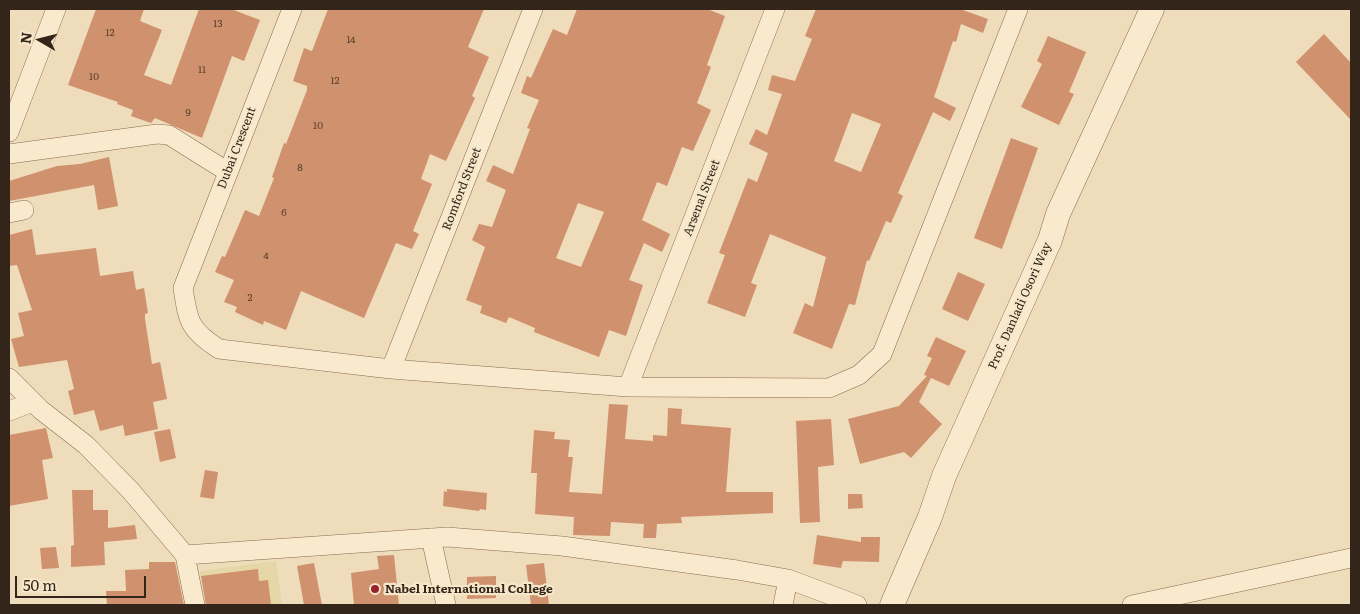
<!DOCTYPE html>
<html>
<head>
<meta charset="utf-8">
<style>
	body { margin:0 }
	#map { position:relative; width:1360px; height:614px; overflow:hidden; background:#efdcba; font-family:Literata,serif }
	canvas { display:block }
	.frame { position:absolute; inset:0; border:10px solid #34251a; pointer-events:none }
	.north { position:absolute; left:15px; top:15px; width:50px; height:50px; -webkit-text-stroke:4px #f6e7ca; paint-order:stroke; rotate:278deg; font-size:14px; font-weight:700; line-height:20px; text-align:center; color:#34251a }
	.north::after { content:''; display:block; margin:auto; width:18px; height:22px; background:#34251a; clip-path:polygon(50% 0,100% 100%,50% 72%,0 100%) }
	.scale { position:absolute; left:15px; top:576px; width:131px; height:22px; box-sizing:border-box; border:2px solid #34251a; border-top:0; padding-left:6px; font-size:15px; line-height:18px; white-space:nowrap; color:#34251a; -webkit-text-stroke:4px #f6e7ca; paint-order:stroke }
</style>
</head>
<body>
<div id="map">
<canvas width="1360" height="614"></canvas>
<div class="frame"></div>
<div class="north">N</div>
<div class="scale">50 m</div>
</div>
<script>
const context = document.querySelector('canvas').getContext('2d');
context.lineJoin = 'round';
function fillPath(path, color) {
  context.fillStyle = color;
  context.fill(path, 'evenodd');
}
function stroke(path, color, width, dash) {
  context.strokeStyle = color;
  context.lineWidth = width;
  context.lineCap = dash ? 'butt' : 'round';
  context.setLineDash(dash || []);
  context.stroke(path);
}
function label(font, color, halo, rows, align = 'center') {
  context.font = font + ' Literata,serif';
  context.lineWidth = 4.5;
  context.setLineDash([]);
  context.textBaseline = 'middle';
  context.strokeStyle = halo;
  context.fillStyle = color;
  for (const [text, x, y, turn = 0] of rows) {
    context.save();
    context.translate(x, y);
    context.rotate((+turn || 0) * Math.PI / 180);
    context.textAlign = isNaN(turn) ? turn : align;
    if (halo) context.strokeText(text, 0, 0);
    context.fillText(text, 0, 0);
    context.restore();
  }
}
const farmland = new Path2D(`
	M 276,561 L 282,605 L 205,605 L 200,571 Z`);
const building = new Path2D(`
	M 96,9 L 144,9 L 140,21 L 162,30 L 144,75 L 171,85 L 199,9 L 231,9 L 260,20 L 244,61 L 232,56 L 202,138 L 155,118 L 151,123 L 131,116 L 133,110 L 117,104 L 118,102 L 68,85 Z
	M 328,9 L 484,9 L 468,47 L 489,57 L 472,96 L 475,98 L 446,161 L 430,154 L 421,179 L 432,184 L 413,231 L 419,234 L 412,249 L 396,243 L 364,318 L 301,291 L 286,330 L 264,321 L 263,325 L 235,312 L 237,307 L 224,302 L 234,280 L 215,272 L 222,256 L 225,257 L 245,210 L 259,216 L 274,178 L 272,177 L 284,143 L 286,144 L 307,90 L 307,86 L 293,81 L 304,48 L 312,51 Z
	M 577,9 L 707,9 L 725,16 L 707,65 L 711,67 L 697,103 L 711,110 L 693,151 L 682,147 L 667,186 L 657,182 L 642,220 L 670,234 L 662,252 L 644,243 L 629,280 L 643,285 L 626,336 L 609,330 L 599,357 L 534,332 L 535,328 L 509,317 L 506,323 L 480,313 L 482,306 L 466,300 L 485,247 L 472,240 L 479,224 L 492,227 L 506,190 L 486,181 L 493,165 L 513,174 L 530,129 L 527,128 L 539,100 L 521,93 L 527,76 L 531,78 L 553,29 L 567,35 ZM 578,203 L 604,212 L 581,267 L 556,258 Z
	M 816,9 L 960,9 L 988,19 L 983,33 L 961,24 L 956,42 L 953,41 L 934,97 L 956,108 L 950,121 L 933,112 L 898,193 L 903,196 L 891,223 L 886,221 L 869,261 L 867,260 L 855,305 L 849,304 L 832,349 L 793,333 L 805,303 L 813,307 L 826,257 L 770,234 L 751,283 L 757,285 L 745,317 L 707,303 L 725,255 L 719,253 L 748,178 L 757,182 L 768,153 L 749,144 L 756,129 L 767,135 L 782,94 L 768,90 L 772,75 L 795,81 L 812,39 L 805,36 ZM 852,113 L 881,124 L 861,172 L 834,161 Z
	M 1324,34 L 1351,63 L 1351,120 L 1296,62 Z
	M 1048,36 L 1086,52 L 1069,92 L 1074,94 L 1059,125 L 1021,107 L 1042,64 L 1037,61 Z
	M 1011,138 L 1038,148 L 1002,249 L 974,238 Z
	M 109,157 L 118,206 L 98,210 L 94,185 L 9,201 L 9,181 L 57,166 L 80,164 Z
	M 32,229 L 36,255 L 96,248 L 100,276 L 133,271 L 136,290 L 144,288 L 148,313 L 145,314 L 145,319 L 152,364 L 160,362 L 167,399 L 153,402 L 158,429 L 125,436 L 123,425 L 100,431 L 94,410 L 74,415 L 68,391 L 74,389 L 67,360 L 19,367 L 11,339 L 24,336 L 18,313 L 32,310 L 17,265 L 9,266 L 9,235 Z
	M 958,272 L 985,284 L 968,321 L 942,309 Z
	M 936,337 L 966,351 L 949,386 L 931,378 L 919,402 L 942,424 L 911,458 L 904,452 L 860,464 L 848,419 L 899,406 L 927,376 L 924,375 L 932,358 L 927,356 Z
	M 609,404 L 628,405 L 625,439 L 653,441 L 653,435 L 667,436 L 668,408 L 682,409 L 681,424 L 731,428 L 726,492 L 773,492 L 773,513 L 681,517 L 682,523 L 657,524 L 656,538 L 643,538 L 644,524 L 611,522 L 610,536 L 573,535 L 574,517 L 535,514 L 537,473 L 531,473 L 534,430 L 555,432 L 554,439 L 570,440 L 568,457 L 573,457 L 569,492 L 602,494 Z
	M 831,419 L 834,465 L 818,467 L 820,522 L 800,523 L 796,421 Z
	M 46,428 L 53,458 L 42,460 L 48,499 L 9,506 L 9,435 Z
	M 170,429 L 176,458 L 160,462 L 154,432 Z
	M 205,470 L 218,472 L 214,499 L 200,497 Z
	M 447,489 L 487,493 L 486,510 L 480,509 L 479,511 L 443,506 L 444,491 L 447,492 Z
	M 72,490 L 93,490 L 93,510 L 108,510 L 108,528 L 135,525 L 137,539 L 104,542 L 105,565 L 71,567 L 71,546 L 74,545 Z
	M 848,494 L 862,494 L 863,508 L 848,509 Z
	M 817,535 L 861,542 L 861,537 L 880,537 L 879,562 L 843,561 L 841,568 L 813,564 Z
	M 56,547 L 59,568 L 42,569 L 40,548 Z
	M 394,555 L 399,605 L 354,605 L 351,573 L 379,569 L 377,556 Z
	M 149,562 L 175,562 L 184,605 L 107,605 L 106,591 L 126,591 L 125,570 L 149,569 Z
	M 314,563 L 322,605 L 304,605 L 297,566 Z
	M 544,563 L 549,605 L 531,605 L 526,565 Z
	M 258,569 L 259,581 L 268,580 L 271,605 L 206,605 L 201,576 Z
	M 496,576 L 496,598 L 467,599 L 467,577 Z`);
const minor = new Path2D(`
	M 292,9 L 183,288 C 188,321 189,330 219,349 L 391,369 L 628,387 L 829,388 L 859,375 L 882,354 L 1018,9
	M 9,132 L 56,9
	M 9,154 L 157,134 L 169,135 L 228,172
	M 9,213 L 24,210
	M 391,369 L 533,9
	M 9,378 L 41,410 L 86,445 L 130,490 L 185,555 L 195,605
	M 628,387 L 775,9
	M 9,411 L 33,402
	M 431,538 L 446,605
	M 185,555 L 447,537 L 562,546 L 737,570 L 788,579 L 857,605
	M 783,605 L 788,579
	M 1132,605 L 1351,558`);
const tertiary = new Path2D(`
	M 892,605 L 930,517 L 944,476 L 1050,240 L 1058,214 L 1152,9`);
const markers = [
	[375,589,5,"#972229"]
];
const numberNames = [
	["13",218,24],
	["12",110,33],
	["14",351,40],
	["11",202,70],
	["10",94,77],
	["12",335,81],
	["9",188,113],
	["10",318,126],
	["8",300,168],
	["6",284,213],
	["4",266,256],
	["2",250,298]
];
const streetNames = [
	["Dubai Crescent",237,148,-69],
	["Romford Street",462,189,-69],
	["Arsenal Street",702,198,-69],
	["Prof. Danladi Osori Way",1020,306,-66]
];
const poiNames = [
	["Nabel International College",385,589]
];
fillPath(farmland, '#e5d7a7');
fillPath(building, '#cf916e');
stroke(minor, '#866c54', 20);
stroke(tertiary, '#866c54', 25);
stroke(minor, '#faeacd', 19);
stroke(tertiary, '#faeacd', 24);
for (const [x, y, r, color] of markers) {
  const dot = new Path2D();
  dot.arc(x, y, r, 0, 2 * Math.PI);
  context.fillStyle = color;
  context.fill(dot);
  stroke(dot, '#f6e7ca', 2);
}
label('10px', '#5b402f', null, numberNames);
label('12px', '#34251a', '#f6e7ca', streetNames);
label('bold 12px', '#34251a', '#f6e7ca', poiNames, 'left');
</script>
</body>
</html>
